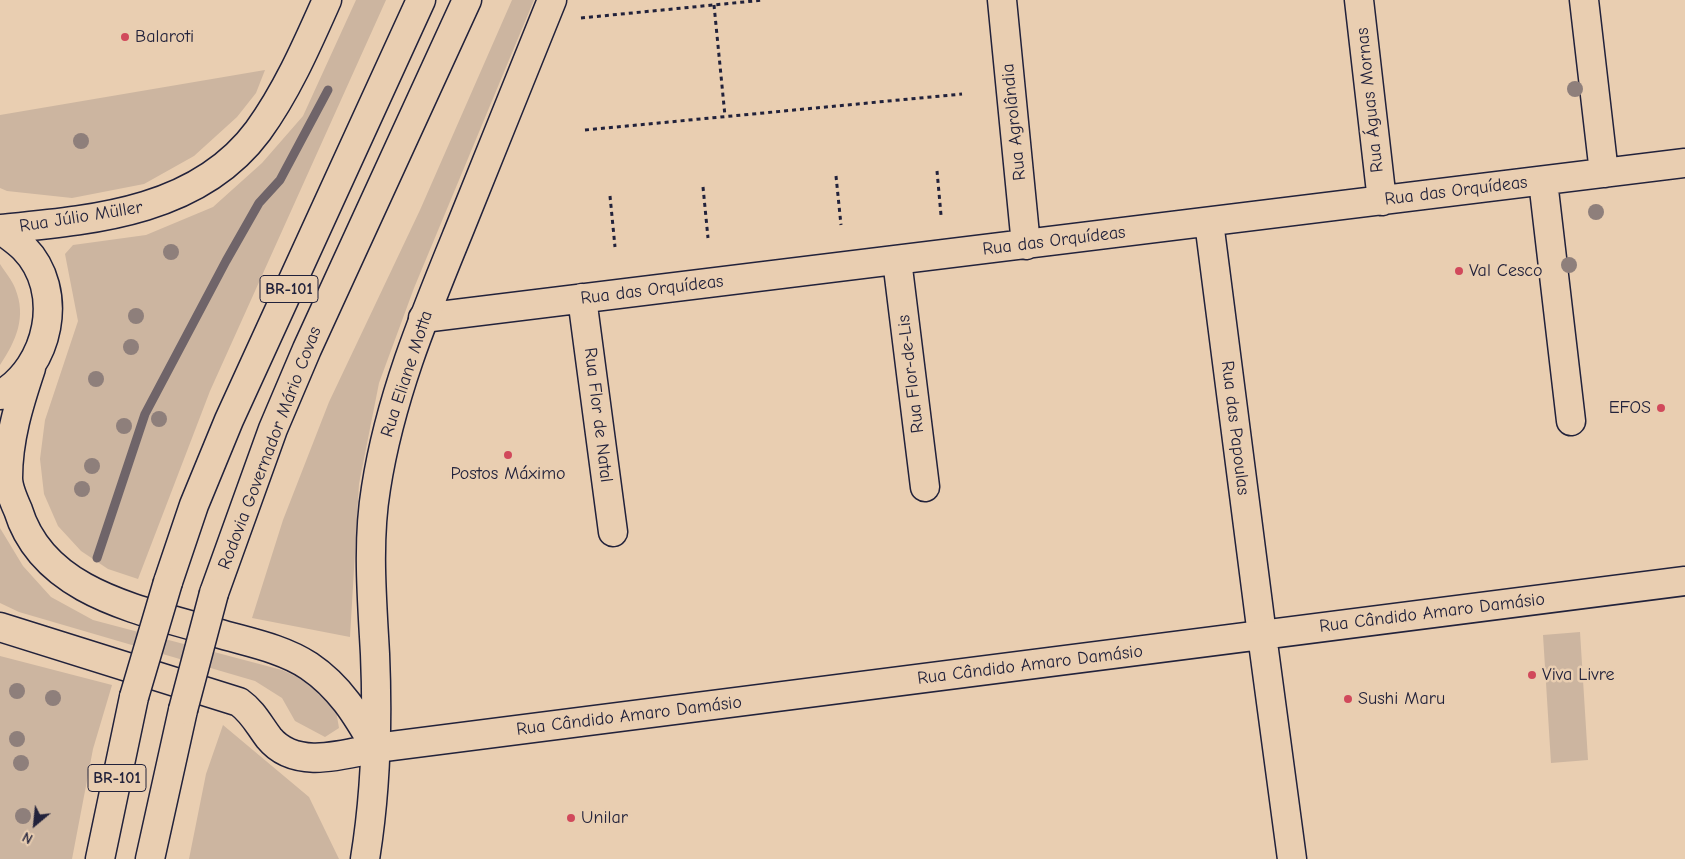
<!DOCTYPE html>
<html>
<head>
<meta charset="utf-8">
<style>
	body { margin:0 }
	#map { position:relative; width:1685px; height:859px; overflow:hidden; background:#e9ceb1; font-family:"Comic Neue",sans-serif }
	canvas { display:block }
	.north { position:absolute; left:10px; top:799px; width:50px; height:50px; -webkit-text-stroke:4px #e9ceb1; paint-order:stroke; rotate:208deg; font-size:14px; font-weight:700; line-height:20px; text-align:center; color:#22223b }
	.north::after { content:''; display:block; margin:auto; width:18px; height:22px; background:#22223b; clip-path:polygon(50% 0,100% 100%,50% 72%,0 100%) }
</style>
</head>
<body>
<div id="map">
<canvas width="1685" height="859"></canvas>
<div class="north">N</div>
</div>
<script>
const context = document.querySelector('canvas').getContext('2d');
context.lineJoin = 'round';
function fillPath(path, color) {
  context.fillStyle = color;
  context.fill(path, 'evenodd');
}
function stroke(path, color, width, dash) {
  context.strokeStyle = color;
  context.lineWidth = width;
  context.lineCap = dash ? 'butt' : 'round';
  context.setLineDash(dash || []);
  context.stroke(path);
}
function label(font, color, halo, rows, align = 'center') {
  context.font = font + ' "Comic Neue",sans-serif';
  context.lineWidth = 5;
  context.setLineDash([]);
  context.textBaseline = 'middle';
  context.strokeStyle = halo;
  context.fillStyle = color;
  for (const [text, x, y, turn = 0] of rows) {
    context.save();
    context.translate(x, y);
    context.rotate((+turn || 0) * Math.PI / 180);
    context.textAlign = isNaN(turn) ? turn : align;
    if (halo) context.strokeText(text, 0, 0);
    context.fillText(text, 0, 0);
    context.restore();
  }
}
const green = new Path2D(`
	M 356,0 L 386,0 L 210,391 L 138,579 L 108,569 L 81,551 L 58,526 L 44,494 L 40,459 L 45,420 L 78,321 L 65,254 L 73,245 L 146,235 L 213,207 L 262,163 L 303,116 Z
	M 512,0 L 534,0 L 414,288 L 379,383 L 359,484 L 350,637 L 252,618 L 283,520 L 329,402 L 420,210 Z
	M 265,70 L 256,93 L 237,117 L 194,156 L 144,184 L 72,198 L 7,191 L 0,188 L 0,115 Z
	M 0,264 C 5,272 12,280 15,288 C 27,317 16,341 0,365 Z
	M 0,528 L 23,566 L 51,597 L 93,620 L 282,670 L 317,686 L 335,704 L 339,728 L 325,737 L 295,721 L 282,698 L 255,681 L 19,612 L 0,603 Z
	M 1580,632 L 1588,760 L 1551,763 L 1543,635 Z
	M 0,656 L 112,685 L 93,749 L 72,859 L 0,859 Z
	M 223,725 L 309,797 L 339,859 L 189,859 L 206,774 Z`);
const stream = new Path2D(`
	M 97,558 L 145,414 L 226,261 L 259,203 L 280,180 L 328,90`);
const path = new Path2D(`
	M 714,5 L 725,116
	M 581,18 L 764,0
	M 585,130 L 962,94
	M 937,171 L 941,215
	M 836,176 L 841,225
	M 703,187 L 708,238
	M 610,196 L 615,247`);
const minor = new Path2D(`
	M 1002,0 L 1026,245
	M 1359,0 L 1382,201
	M 1584,0 L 1604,173
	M 1543,181 L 1571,421
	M 1209,222 L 1262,635
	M 897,260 L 925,487
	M 582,298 L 613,532
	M 423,318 L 1685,163`);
const tertiary = new Path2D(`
	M 1262,635 L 1292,859
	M 376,748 L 1685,581`);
const primary = new Path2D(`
	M 0,229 C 8,235 17,241 24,248 C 66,291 49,367 0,395
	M 1,229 C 93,220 198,212 258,131 C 287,91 307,45 327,0
	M 31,368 C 19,404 8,439 8,478 C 8,488 14,501 18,510 C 44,595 143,610 217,633 C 247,642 282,648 309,666 C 340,687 357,715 375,747
	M 0,627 L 239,702 C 253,712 259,725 269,738 C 295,770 342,755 376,748
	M 365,859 C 376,791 378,723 375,654 C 372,599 367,542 376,488 C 390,398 424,316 458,233 C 489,155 521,78 552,0`);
const motorway = new Path2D(`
	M 168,582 L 194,505 L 229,420 L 421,0
	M 214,593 L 273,429 L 307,349 L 467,0
	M 100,859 L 134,697
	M 150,859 L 183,710`);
const motorwayBridge = new Path2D(`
	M 134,697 L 168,582
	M 183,710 L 214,593`);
const trees = [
	[1575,89],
	[81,141],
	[1596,212],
	[171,252],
	[1569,265],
	[136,316],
	[131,347],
	[96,379],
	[159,419],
	[124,426],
	[92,466],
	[82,489],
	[17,691],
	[53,698],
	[17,739],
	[21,763],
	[23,816]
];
const markers = [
	[125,37,5,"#d1495b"],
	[1459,271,5,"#d1495b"],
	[1661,408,5,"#d1495b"],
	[508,455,5,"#d1495b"],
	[1532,675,5,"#d1495b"],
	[1348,699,5,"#d1495b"],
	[571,818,5,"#d1495b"]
];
const shields = [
	[289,289,58],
	[117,778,58]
];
const shieldNames = [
	["BR-101",289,289],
	["BR-101",117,778]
];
const poiNames = [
	["Balaroti",135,37],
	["Val Cesco",1469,271],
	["EFOS",1651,408,"right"],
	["Postos Máximo",508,474,"center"],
	["Viva Livre",1542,675],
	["Sushi Maru",1358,699],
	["Unilar",581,818]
];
const streetNames = [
	["Rua Águas Mornas",1370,100,-96],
	["Rua Agrolândia",1014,122,-96],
	["Rua das Orquídeas",1456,191,-7],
	["Rua Júlio Müller",81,217,-9],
	["Rua das Orquídeas",1054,241,-7],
	["Rua das Orquídeas",652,290,-7],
	["Rua Eliane Motta",407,374,-72],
	["Rua Flor-de-Lis",911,374,-97],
	["Rua Flor de Natal",598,415,83],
	["Rua das Papoulas",1235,428,83],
	["Rodovia Governador Mário Covas",270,448,-69],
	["Rua Cândido Amaro Damásio",1432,613,-7],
	["Rua Cândido Amaro Damásio",1030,665,-7],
	["Rua Cândido Amaro Damásio",629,716,-7]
];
fillPath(green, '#ccb5a0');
stroke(stream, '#6f6469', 9);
stroke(minor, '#22223b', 31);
stroke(tertiary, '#22223b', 31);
stroke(primary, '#22223b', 31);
stroke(motorway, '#22223b', 31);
stroke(path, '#22223b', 3, [4, 4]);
stroke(minor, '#e9ceb1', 28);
stroke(tertiary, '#e9ceb1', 28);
stroke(primary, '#e9ceb1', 28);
stroke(motorway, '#e9ceb1', 28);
stroke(motorwayBridge, '#22223b', 31, []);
stroke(motorwayBridge, '#e9ceb1', 28);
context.fillStyle = '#8e7f7b';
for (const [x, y] of trees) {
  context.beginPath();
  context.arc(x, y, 8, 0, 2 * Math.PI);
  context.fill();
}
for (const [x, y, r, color] of markers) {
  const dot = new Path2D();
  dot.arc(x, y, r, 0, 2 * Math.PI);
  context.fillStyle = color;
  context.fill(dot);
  stroke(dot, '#e9ceb1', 2);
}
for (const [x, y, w] of shields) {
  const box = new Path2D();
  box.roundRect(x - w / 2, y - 13.5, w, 27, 4);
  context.fillStyle = '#e9ceb1';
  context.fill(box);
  stroke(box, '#22223b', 1);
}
label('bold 16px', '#22223b', null, shieldNames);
label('18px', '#22223b', '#e9ceb1', poiNames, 'left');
label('18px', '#22223b', '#e9ceb1', streetNames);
</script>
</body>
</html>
